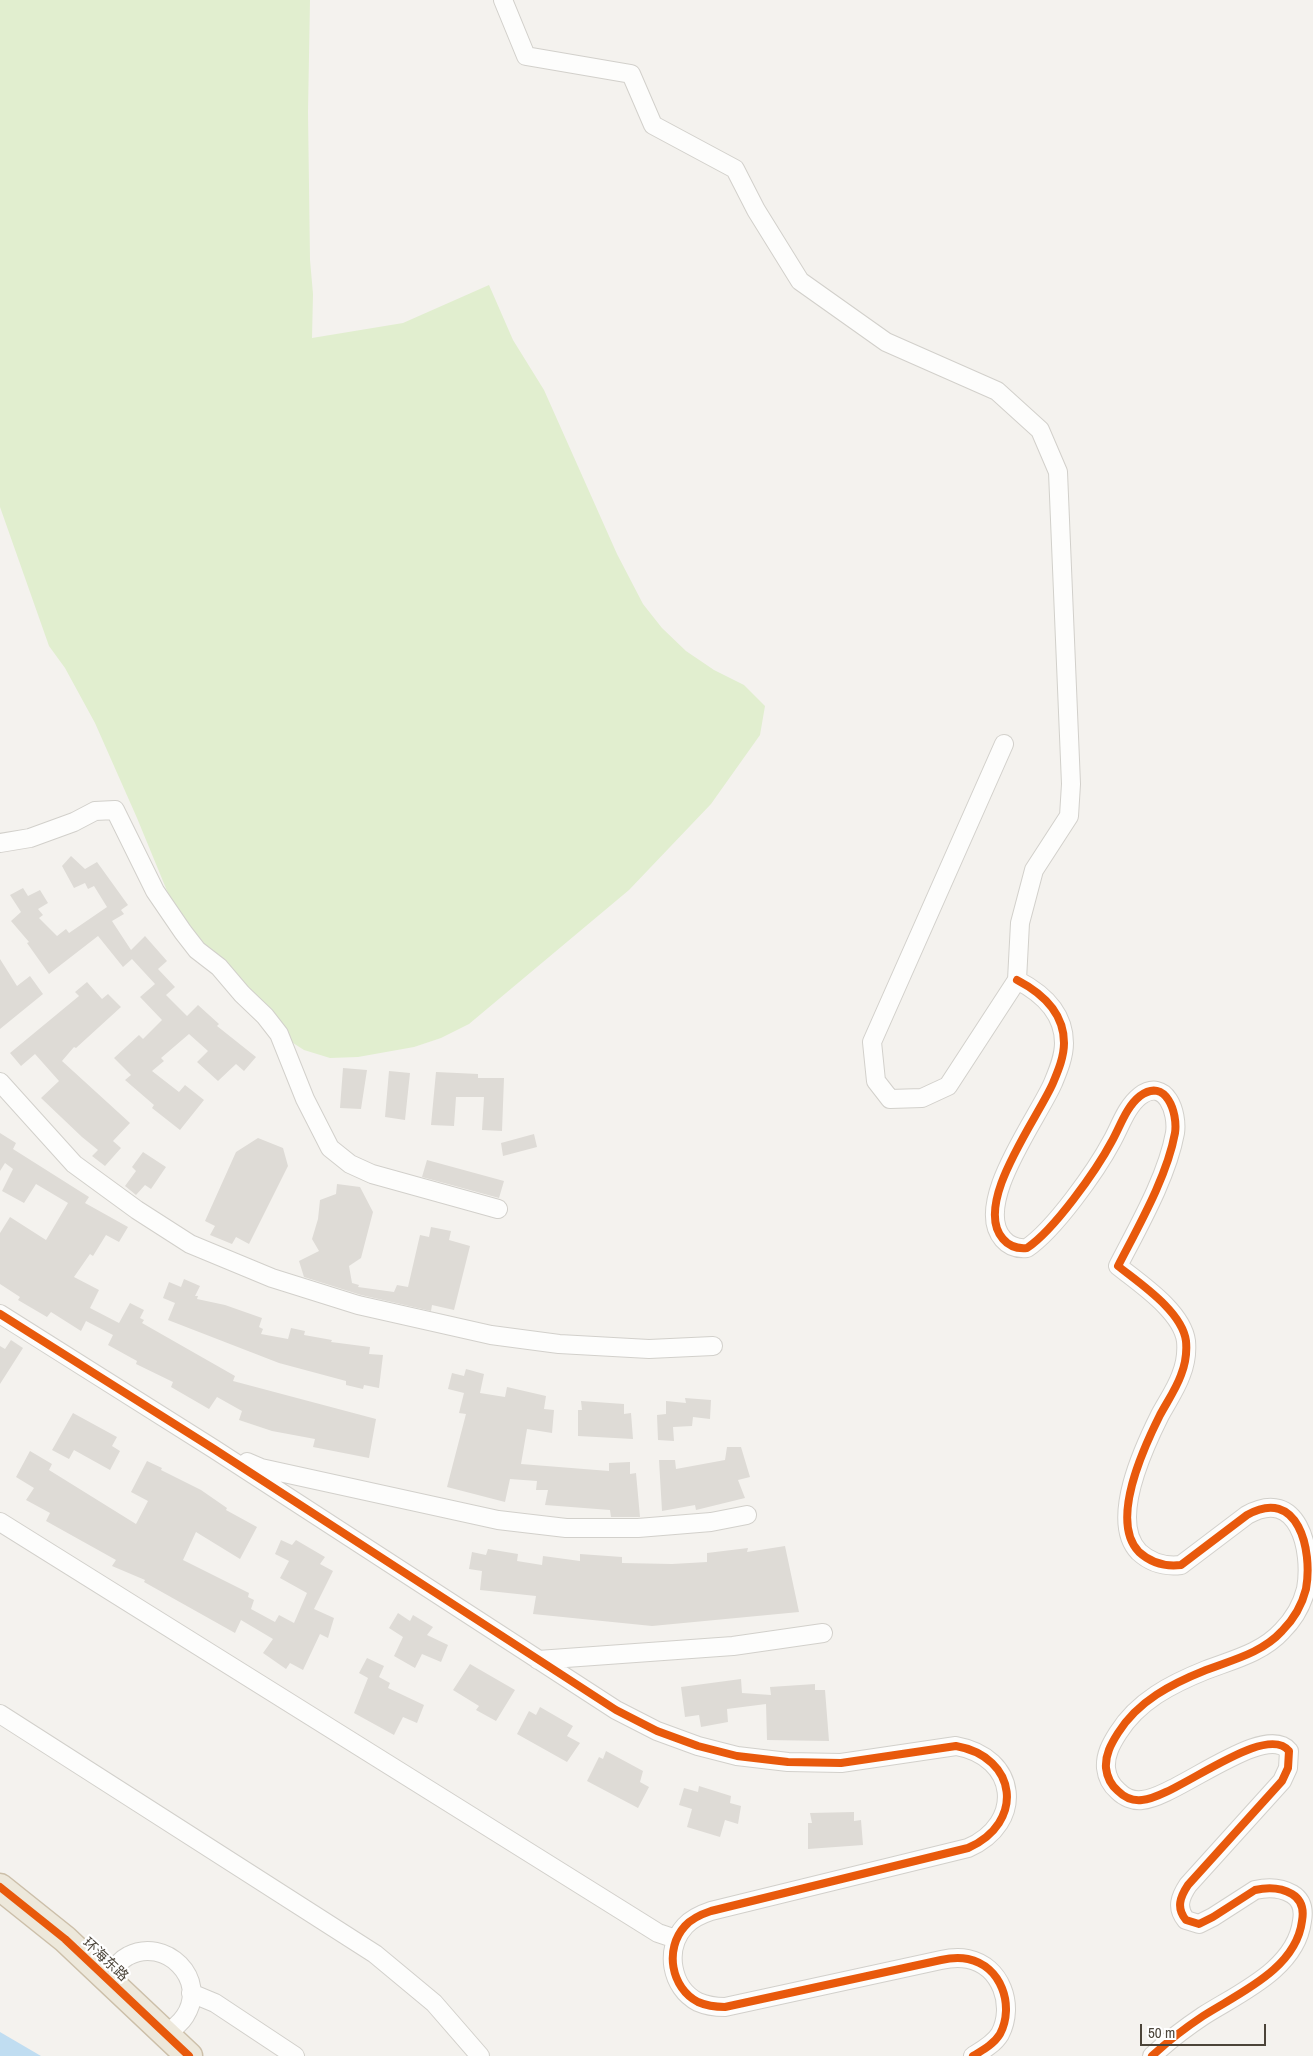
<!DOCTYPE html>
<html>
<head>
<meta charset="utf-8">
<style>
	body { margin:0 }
	#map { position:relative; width:1313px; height:2056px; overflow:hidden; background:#f4f2ee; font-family:"Archivo Narrow",sans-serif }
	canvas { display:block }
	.scale { position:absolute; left:1140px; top:2024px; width:126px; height:22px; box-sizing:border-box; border:2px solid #4b4439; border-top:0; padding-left:6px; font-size:15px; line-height:18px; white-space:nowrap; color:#4b4439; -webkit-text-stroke:4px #fff; paint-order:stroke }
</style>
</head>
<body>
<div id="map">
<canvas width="1313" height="2056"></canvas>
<div class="scale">50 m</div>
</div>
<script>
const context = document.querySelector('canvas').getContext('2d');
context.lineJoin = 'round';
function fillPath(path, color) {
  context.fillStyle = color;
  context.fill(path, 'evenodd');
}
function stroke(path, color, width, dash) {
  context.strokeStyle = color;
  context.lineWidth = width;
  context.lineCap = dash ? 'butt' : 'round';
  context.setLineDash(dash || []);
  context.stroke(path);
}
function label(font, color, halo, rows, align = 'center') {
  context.font = font + ' "Archivo Narrow","Noto Sans SC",sans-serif';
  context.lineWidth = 4.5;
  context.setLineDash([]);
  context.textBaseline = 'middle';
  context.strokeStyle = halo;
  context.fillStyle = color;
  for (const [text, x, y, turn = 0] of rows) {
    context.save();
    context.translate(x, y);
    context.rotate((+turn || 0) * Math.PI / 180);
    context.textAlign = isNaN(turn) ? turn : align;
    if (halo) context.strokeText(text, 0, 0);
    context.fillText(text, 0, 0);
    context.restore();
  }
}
const green = new Path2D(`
	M 0,0 L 310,0 L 308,112 L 310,260 L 313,294 L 312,338 L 403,323 L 489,285 L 513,340 L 544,390 L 617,554 L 643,604 L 662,628 L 686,651 L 714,670 L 744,685 L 765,706 L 760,735 L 711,804 L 629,890 L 469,1024 L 441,1038 L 414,1047 L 358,1057 L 330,1058 L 304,1050 L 279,1034 L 219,976 L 190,926 L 172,903 L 137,818 L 95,723 L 65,668 L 49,646 L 0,507 Z`);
const water = new Path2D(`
	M 0,2032 L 41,2056 L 0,2056 Z`);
const building = new Path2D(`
	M 71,856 L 85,869 L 97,862 L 128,905 L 121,910 L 124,914 L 112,921 L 131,950 L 145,936 L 167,961 L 158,969 L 175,987 L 166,995 L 187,1016 L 198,1005 L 219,1024 L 217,1026 L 256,1057 L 244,1071 L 236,1064 L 218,1081 L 197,1062 L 208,1051 L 189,1034 L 161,1058 L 164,1061 L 152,1071 L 179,1092 L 185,1085 L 204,1100 L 180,1130 L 152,1108 L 154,1105 L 125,1080 L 131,1075 L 114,1058 L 139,1035 L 143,1039 L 162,1020 L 140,997 L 155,984 L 132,959 L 123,967 L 98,936 L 49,974 L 27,943 L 29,942 L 11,921 L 21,912 L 10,895 L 23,888 L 28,896 L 40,890 L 48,903 L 38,909 L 43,915 L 39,918 L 57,936 L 66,929 L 69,933 L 107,907 L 94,886 L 88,889 L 85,883 L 74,888 L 62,866 Z
	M 0,959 L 17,986 L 30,976 L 43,994 L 0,1029 Z
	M 87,982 L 102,999 L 108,994 L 121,1007 L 76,1048 L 74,1047 L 62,1061 L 130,1123 L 113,1141 L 121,1148 L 105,1166 L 92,1156 L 98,1150 L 82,1137 L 41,1098 L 59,1081 L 35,1054 L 21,1066 L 10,1053 L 79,996 L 75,992 Z
	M 343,1068 L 367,1070 L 361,1109 L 340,1108 Z
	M 389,1071 L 410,1073 L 405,1120 L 385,1117 Z
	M 436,1072 L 478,1074 L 478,1078 L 504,1078 L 502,1131 L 482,1130 L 484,1097 L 456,1097 L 454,1126 L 431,1125 Z
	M 0,1133 L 16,1143 L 13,1149 L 89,1197 L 85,1203 L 128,1227 L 119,1242 L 106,1235 L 93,1256 L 90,1254 L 74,1277 L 99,1290 L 90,1308 L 119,1323 L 130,1303 L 144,1310 L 140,1318 L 144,1320 L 142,1323 L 235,1376 L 233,1381 L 376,1419 L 369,1458 L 313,1447 L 315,1439 L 272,1431 L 239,1420 L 242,1411 L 217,1397 L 209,1409 L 171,1387 L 173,1382 L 136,1364 L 137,1361 L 108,1345 L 113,1335 L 86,1321 L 81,1331 L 51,1312 L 47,1317 L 18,1300 L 20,1297 L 0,1284 L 0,1233 L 10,1217 L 46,1240 L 68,1203 L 36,1184 L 24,1203 L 2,1191 L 13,1169 L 5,1163 L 0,1171 Z
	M 534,1134 L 537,1147 L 503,1156 L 501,1143 Z
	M 258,1138 L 283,1148 L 288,1166 L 249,1244 L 236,1237 L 232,1244 L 210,1235 L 215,1226 L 205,1221 L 236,1152 Z
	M 143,1152 L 166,1167 L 151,1189 L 145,1185 L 136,1195 L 125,1186 L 136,1171 L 132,1167 Z
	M 427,1160 L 504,1181 L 499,1198 L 422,1177 Z
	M 337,1184 L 360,1187 L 373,1212 L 361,1258 L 349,1266 L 352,1283 L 359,1285 L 358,1287 L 394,1292 L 397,1285 L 408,1287 L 420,1235 L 429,1237 L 431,1227 L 451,1231 L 449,1240 L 470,1246 L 454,1310 L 432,1305 L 431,1311 L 361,1295 L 304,1277 L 299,1261 L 319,1251 L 312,1239 L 318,1219 L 320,1200 L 336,1194 Z
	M 184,1279 L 200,1286 L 195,1296 L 198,1296 L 197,1299 L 225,1305 L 262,1318 L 259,1327 L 263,1329 L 261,1334 L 288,1339 L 291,1328 L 305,1331 L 304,1335 L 332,1340 L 331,1342 L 370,1347 L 369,1354 L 383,1355 L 379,1388 L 364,1385 L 363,1389 L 346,1385 L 346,1381 L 279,1363 L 168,1320 L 175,1303 L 163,1298 L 169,1282 L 181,1287 Z
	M 11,1340 L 23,1348 L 0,1384 L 0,1346 L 5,1349 Z
	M 466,1369 L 484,1374 L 480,1393 L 505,1397 L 507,1387 L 546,1396 L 544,1409 L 554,1410 L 552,1433 L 527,1429 L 521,1464 L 609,1471 L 609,1463 L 630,1462 L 630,1474 L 636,1473 L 640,1517 L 611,1517 L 610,1510 L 545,1505 L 548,1490 L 536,1490 L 537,1481 L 510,1479 L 505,1502 L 447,1487 L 466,1414 L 459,1413 L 464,1393 L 448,1389 L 452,1373 L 464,1376 Z
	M 685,1398 L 711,1400 L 710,1419 L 693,1417 L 692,1426 L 673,1427 L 674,1441 L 658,1440 L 657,1415 L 666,1414 L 666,1401 L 686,1403 Z
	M 581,1401 L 624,1404 L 624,1414 L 631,1413 L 633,1439 L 578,1436 L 578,1410 L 582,1410 Z
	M 73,1413 L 117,1437 L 112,1446 L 120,1451 L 110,1470 L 74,1450 L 69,1459 L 52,1450 Z
	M 727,1447 L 741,1447 L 750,1477 L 738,1480 L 745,1498 L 696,1510 L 695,1505 L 662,1511 L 659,1460 L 675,1460 L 676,1469 L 725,1460 Z
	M 30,1451 L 52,1464 L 49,1470 L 136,1524 L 148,1501 L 131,1492 L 147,1461 L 162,1468 L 161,1470 L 201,1490 L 227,1508 L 226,1510 L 257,1527 L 240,1559 L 196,1532 L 183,1560 L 249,1593 L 248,1597 L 254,1600 L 251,1609 L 275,1622 L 279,1615 L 294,1623 L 307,1593 L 280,1578 L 289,1561 L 275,1554 L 281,1540 L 292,1545 L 296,1540 L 325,1557 L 320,1564 L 333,1571 L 314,1609 L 334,1618 L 328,1638 L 320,1634 L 303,1670 L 290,1663 L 286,1669 L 263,1653 L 273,1639 L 241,1620 L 235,1633 L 144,1582 L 145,1580 L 112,1566 L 116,1560 L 46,1521 L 50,1513 L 26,1500 L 34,1488 L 16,1477 Z
	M 785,1546 L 799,1612 L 652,1626 L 533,1614 L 536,1596 L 480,1590 L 482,1571 L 469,1569 L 472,1552 L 486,1555 L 488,1549 L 518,1554 L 517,1561 L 542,1565 L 543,1556 L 580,1561 L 580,1554 L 622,1557 L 622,1563 L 672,1564 L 707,1562 L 707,1553 L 748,1548 L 747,1552 Z
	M 398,1613 L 410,1621 L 413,1615 L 433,1627 L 427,1635 L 448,1645 L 441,1662 L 422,1654 L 415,1668 L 394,1656 L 403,1637 L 389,1628 Z
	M 367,1658 L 384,1666 L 379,1677 L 390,1683 L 388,1688 L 424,1705 L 417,1723 L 403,1717 L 394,1735 L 354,1713 L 368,1678 L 359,1673 Z
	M 470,1664 L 515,1690 L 496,1721 L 476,1710 L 479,1706 L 453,1690 Z
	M 741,1679 L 742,1693 L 771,1695 L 770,1687 L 815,1684 L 815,1690 L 825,1690 L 829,1741 L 767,1740 L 766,1704 L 727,1709 L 728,1722 L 701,1727 L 699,1715 L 685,1717 L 681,1687 Z
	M 540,1707 L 573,1726 L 567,1736 L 580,1743 L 567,1762 L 517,1734 L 529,1711 L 536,1715 Z
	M 606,1751 L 643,1771 L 640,1782 L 649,1787 L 638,1808 L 587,1781 L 599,1757 L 603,1759 Z
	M 699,1786 L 731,1796 L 730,1803 L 741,1806 L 738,1824 L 725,1820 L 720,1837 L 687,1827 L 692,1809 L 679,1805 L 684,1788 L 698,1792 Z
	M 854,1812 L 854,1821 L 861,1820 L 863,1845 L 808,1849 L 808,1823 L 812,1823 L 810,1813 Z`);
const minor = new Path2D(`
	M 503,0 L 526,56 L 631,74 L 653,125 L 735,169 L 756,210 L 800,281 L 886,342 L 997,391 L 1040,430 L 1058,472 L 1071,784 L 1069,816 L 1034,870 L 1020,923 L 1017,980 L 948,1086 L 922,1098 L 890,1099 L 876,1081 L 872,1042 L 1004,744
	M 0,843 L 30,838 L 74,822 L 95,811 L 115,810 L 155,891 L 183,932 L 197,950 L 219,967 L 242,994 L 265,1016 L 279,1034 L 305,1099 L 330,1148 L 350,1164 L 372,1174 L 498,1209
	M 1017,980 C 1042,993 1064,1012 1064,1043 C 1064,1057 1058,1071 1053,1083 C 1038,1118 972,1204 1003,1239 C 1009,1246 1017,1249 1027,1248 C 1054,1230 1096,1171 1112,1141 C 1120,1127 1126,1107 1140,1096 C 1166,1077 1178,1113 1175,1133 C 1167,1177 1138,1227 1118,1266 C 1139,1283 1182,1311 1186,1341 C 1187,1352 1185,1365 1181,1375 C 1176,1389 1167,1402 1160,1415 C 1144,1447 1109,1521 1139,1552 C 1151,1563 1164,1567 1181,1565 L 1247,1515 C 1298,1486 1313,1550 1306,1589 C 1302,1605 1294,1619 1282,1631 C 1262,1653 1232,1660 1206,1670 C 1171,1684 1138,1701 1118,1733 C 1111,1744 1105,1755 1106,1768 C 1107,1777 1111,1785 1118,1791 C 1124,1797 1133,1801 1142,1800 C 1175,1798 1265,1721 1289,1751 L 1288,1768 L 1282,1781 L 1188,1885 C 1180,1897 1176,1908 1186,1920 L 1199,1924 L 1213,1917 L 1255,1890 C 1268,1887 1280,1887 1292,1894 C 1302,1900 1304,1910 1302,1921 C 1296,1969 1239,1993 1203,2016 C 1185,2028 1168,2041 1152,2056
	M 0,1082 L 74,1164 L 137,1210 L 190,1244 L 272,1278 L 358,1305 L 491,1335 L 559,1344 L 649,1349 L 713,1346
	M 0,1314 L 214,1449 L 616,1710 L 657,1731 L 698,1746 L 737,1756 L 788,1762 L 841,1763 L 956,1746 C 1018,1757 1025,1823 968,1848 L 711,1911 C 702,1914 692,1918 685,1926 C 664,1949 671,1988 698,2002 C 707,2006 716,2007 725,2007 L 941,1960 C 950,1958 958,1957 968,1959 C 1001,1966 1015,2005 1000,2034 C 994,2044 983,2050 973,2056
	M 247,1462 L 261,1468 L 498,1520 L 566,1528 L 638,1528 L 711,1522 L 747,1515
	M 0,1522 L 658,1933 L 676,1939
	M 538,1660 L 733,1646 L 823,1633
	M 0,1714 L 375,1954 L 434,2003 L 480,2056
	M 107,1979 C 113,1971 118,1961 128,1956 C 165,1936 209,1979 185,2016 C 180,2024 173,2029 165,2034
	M 191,1993 L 215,2003 L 295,2056`);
const highway = new Path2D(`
	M 0,1887 L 65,1939 L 189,2056`);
const cycleway = new Path2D(`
	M 1017,980 C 1042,993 1064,1012 1064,1043 C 1064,1057 1058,1071 1053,1083 C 1038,1118 972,1204 1003,1239 C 1009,1246 1017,1249 1027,1248 C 1054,1230 1096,1171 1112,1141 C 1120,1127 1126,1107 1140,1096 C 1166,1077 1178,1113 1175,1133 C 1167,1177 1138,1227 1118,1266 C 1139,1283 1182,1311 1186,1341 C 1187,1352 1185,1365 1181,1375 C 1176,1389 1167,1402 1160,1415 C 1144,1447 1109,1521 1139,1552 C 1151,1563 1164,1567 1181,1565 L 1247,1515 C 1298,1486 1313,1550 1306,1589 C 1302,1605 1294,1619 1282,1631 C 1262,1653 1232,1660 1206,1670 C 1171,1684 1138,1701 1118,1733 C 1111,1744 1105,1755 1106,1768 C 1107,1777 1111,1785 1118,1791 C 1124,1797 1133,1801 1142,1800 C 1175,1798 1265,1721 1289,1751 L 1288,1768 L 1282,1781 L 1188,1885 C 1180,1897 1176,1908 1186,1920 L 1199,1924 L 1213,1917 L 1255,1890 C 1268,1887 1280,1887 1292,1894 C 1302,1900 1304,1910 1302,1921 C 1296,1969 1239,1993 1203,2016 C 1185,2028 1168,2041 1152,2056
	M 0,1314 L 214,1449 L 616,1710 L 657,1731 L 698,1746 L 737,1756 L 788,1762 L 841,1763 L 956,1746 C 1018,1757 1025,1823 968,1848 L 711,1911 C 702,1914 692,1918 685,1926 C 664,1949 671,1988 698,2002 C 707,2006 716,2007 725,2007 L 941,1960 C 950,1958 958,1957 968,1959 C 1001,1966 1015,2005 1000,2034 C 994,2044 983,2050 973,2056
	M 0,1887 L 65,1939 L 189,2056`);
const streetNames = [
	["环海东路",105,1960,43]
];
fillPath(green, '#e1eecf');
fillPath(water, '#c0ddf1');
fillPath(building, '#dedbd6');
stroke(minor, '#d2d0cb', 20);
stroke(highway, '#ccbfa9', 29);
stroke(minor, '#fdfdfc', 18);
stroke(highway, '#ede8db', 26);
stroke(cycleway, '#e8590c', 8);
label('14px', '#4b4439', '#fff', streetNames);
</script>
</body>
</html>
